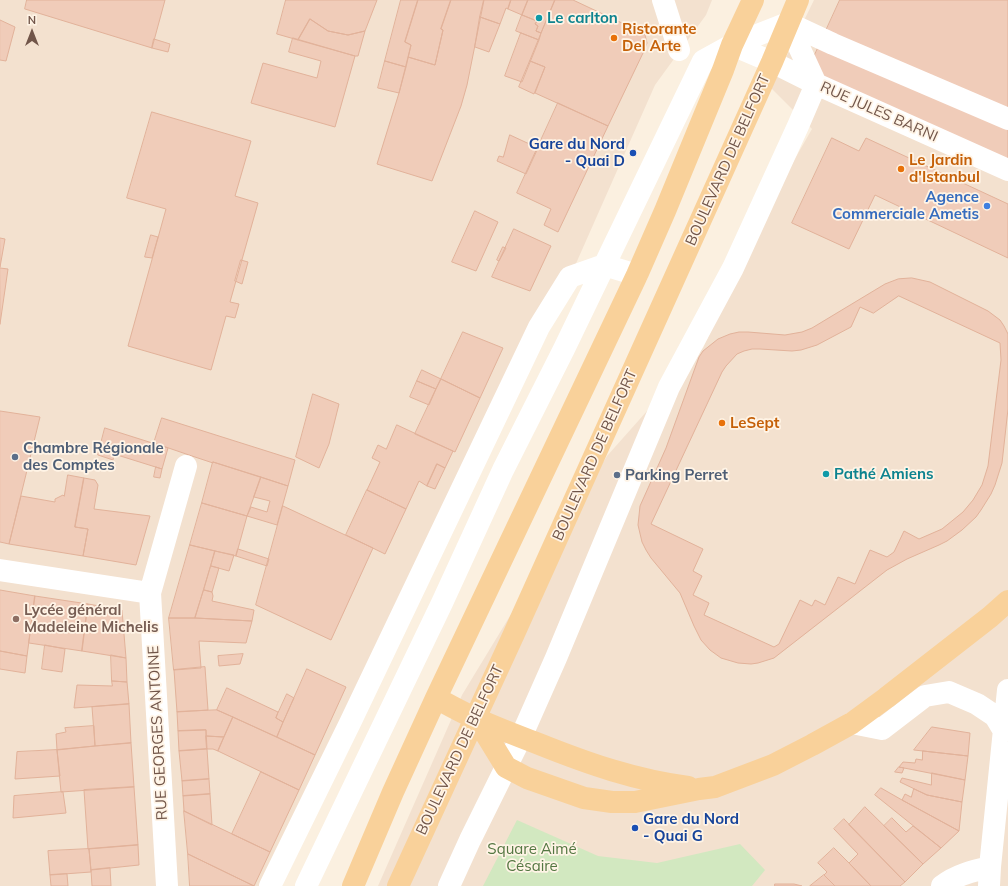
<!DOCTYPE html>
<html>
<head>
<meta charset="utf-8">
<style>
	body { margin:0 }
	#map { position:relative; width:1008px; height:886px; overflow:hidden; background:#fbf0e0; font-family:Mulish,sans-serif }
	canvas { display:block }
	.north { position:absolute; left:12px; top:12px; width:40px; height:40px; -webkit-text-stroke:3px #fff4e6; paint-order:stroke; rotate:0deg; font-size:11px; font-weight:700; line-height:16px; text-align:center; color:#715549 }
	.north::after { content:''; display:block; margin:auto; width:14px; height:18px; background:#715549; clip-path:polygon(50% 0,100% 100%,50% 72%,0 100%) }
</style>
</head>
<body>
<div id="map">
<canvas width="1008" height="886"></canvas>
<div class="north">N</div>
</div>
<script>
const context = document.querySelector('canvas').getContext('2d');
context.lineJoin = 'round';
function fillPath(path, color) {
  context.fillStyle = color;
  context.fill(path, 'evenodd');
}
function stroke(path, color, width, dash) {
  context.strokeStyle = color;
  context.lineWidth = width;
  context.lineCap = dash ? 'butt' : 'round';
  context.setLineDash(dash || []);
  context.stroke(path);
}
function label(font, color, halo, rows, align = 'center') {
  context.font = font + ' Mulish,sans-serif';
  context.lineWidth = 3.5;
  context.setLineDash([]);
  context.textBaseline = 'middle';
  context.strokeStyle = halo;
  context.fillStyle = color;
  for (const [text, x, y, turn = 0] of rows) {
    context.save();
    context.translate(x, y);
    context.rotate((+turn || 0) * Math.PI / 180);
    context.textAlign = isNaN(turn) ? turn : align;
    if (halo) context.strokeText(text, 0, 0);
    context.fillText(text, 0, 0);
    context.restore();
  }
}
const residential = new Path2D(`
	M 0,0 L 712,0 L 706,15 L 655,85 L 570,277 L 270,886 L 0,886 Z
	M 814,0 L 1008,0 L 1008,886 L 378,886 L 462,695 L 607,456 L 703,348 L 777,190 L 812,129 L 771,88 Z`);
const green = new Path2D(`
	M 517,820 L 598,856 L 657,863 L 740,844 L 765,870 L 752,886 L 483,886 Z`);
const building = new Path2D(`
	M 27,0 L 165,0 L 152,48 L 25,9 Z
	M 286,0 L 377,0 L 365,31 L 348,35 L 328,31 L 310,19 L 298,40 L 277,34 Z
	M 401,0 L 418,0 L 405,42 L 411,45 L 406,67 L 385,61 Z
	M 418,0 L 451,0 L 441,29 L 443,30 L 435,65 L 408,57 L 411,45 L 405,42 Z
	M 451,0 L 484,0 L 467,85 L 461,106 L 432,181 L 377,164 L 399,93 L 408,57 L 435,65 L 443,30 L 441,29 Z
	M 484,0 L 511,0 L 508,9 L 506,8 L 500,24 L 480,17 Z
	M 511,0 L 528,0 L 522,15 L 508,9 Z
	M 528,0 L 555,0 L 541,33 L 536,31 L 538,26 L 535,24 L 537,21 L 522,15 Z
	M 555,0 L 573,0 L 639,31 L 642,32 L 645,35 L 647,43 L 644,51 L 608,126 L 535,93 L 545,67 L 530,61 Z
	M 840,0 L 1008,0 L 1008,177 L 802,83 Z
	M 522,15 L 537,21 L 535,24 L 538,26 L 536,31 L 541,33 L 539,40 L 516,31 Z
	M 480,17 L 500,24 L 489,52 L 475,47 Z
	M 310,19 L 328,31 L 348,35 L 365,31 L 358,56 L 355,56 L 298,40 Z
	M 0,20 L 15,27 L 6,61 L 0,60 Z
	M 521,33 L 539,40 L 522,82 L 505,76 Z
	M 293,38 L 355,56 L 335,127 L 251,103 L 263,63 L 317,78 L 321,61 L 289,52 Z
	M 154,39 L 170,44 L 168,52 L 152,48 Z
	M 385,61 L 406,67 L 399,93 L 378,88 Z
	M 530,61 L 545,67 L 534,94 L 519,87 Z
	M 558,103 L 608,126 L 558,232 L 544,225 L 551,209 L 517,193 Z
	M 152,112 L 251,141 L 235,196 L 258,203 L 230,302 L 239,304 L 235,318 L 226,316 L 211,370 L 128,346 L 166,209 L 127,198 Z
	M 510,135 L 538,148 L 526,174 L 497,161 L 499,156 L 503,157 Z
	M 832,138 L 859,151 L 866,138 L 1008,204 L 1008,258 L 875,195 L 849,249 L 792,223 Z
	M 475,211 L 498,222 L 476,271 L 452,262 Z
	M 514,229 L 551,246 L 530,291 L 492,277 Z
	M 151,235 L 158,237 L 152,258 L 145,257 Z
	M 0,238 L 5,239 L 0,267 Z
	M 503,247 L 506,248 L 499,261 L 497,260 Z
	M 241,260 L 248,262 L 242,284 L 235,281 Z
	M 0,268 L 8,269 L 0,324 Z
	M 912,278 L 930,282 L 988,311 L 1000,320 L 1004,326 L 1008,334 L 1008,409 L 1002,463 L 995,485 L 991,494 L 981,510 L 976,517 L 962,530 L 947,541 L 939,545 L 907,559 L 887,570 L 774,658 L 758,663 L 751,664 L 738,663 L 721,658 L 710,650 L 701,640 L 694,626 L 680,593 L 651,558 L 646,550 L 642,542 L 638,525 L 640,506 L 666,448 L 699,357 L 703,351 L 718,339 L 730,334 L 739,332 L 748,332 L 785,335 L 802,332 L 812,328 L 885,284 L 898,279 Z
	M 899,296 L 1000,343 L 1001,360 L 988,466 L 982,485 L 973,500 L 963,512 L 942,529 L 919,539 L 904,531 L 894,552 L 887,557 L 870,550 L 855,584 L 838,577 L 825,605 L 815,600 L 812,606 L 800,600 L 779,644 L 774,647 L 704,615 L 709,603 L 693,595 L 702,576 L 693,571 L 703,549 L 651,524 L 722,372 L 726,366 L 737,354 L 744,351 L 752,349 L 760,349 L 792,351 L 801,350 L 817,345 L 851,327 L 860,307 L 873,313 Z
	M 463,332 L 503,348 L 480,398 L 441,379 Z
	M 422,370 L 441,379 L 436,389 L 417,381 Z
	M 441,379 L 480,398 L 455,452 L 415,434 Z
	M 417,381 L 436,389 L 429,405 L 410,397 Z
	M 313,394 L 339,404 L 329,444 L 319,468 L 296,457 Z
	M 0,411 L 40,417 L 9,544 L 0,542 Z
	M 162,418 L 295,460 L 288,486 L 213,462 L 213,463 L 189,455 L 154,443 Z
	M 397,425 L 453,451 L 445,468 L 437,464 L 427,486 L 419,481 L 406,509 L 367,490 L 380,462 L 372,458 L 378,445 L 386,449 Z
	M 105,428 L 168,448 L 162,469 L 114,454 L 113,460 L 98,455 Z
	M 213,462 L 261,477 L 247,516 L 202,503 Z
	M 437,464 L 445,468 L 435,489 L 427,486 Z
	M 156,467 L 162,469 L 160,478 L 154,477 Z
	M 68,475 L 84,478 L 75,527 L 88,529 L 83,556 L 9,544 L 21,496 L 55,502 L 55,499 L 63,495 L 64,496 Z
	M 261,477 L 288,486 L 277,525 L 247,516 L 251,507 L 267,512 L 270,501 L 254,497 Z
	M 84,478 L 95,480 L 98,485 L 94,509 L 150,516 L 136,565 L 83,556 L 88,529 L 75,527 Z
	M 367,490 L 406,509 L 385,554 L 346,535 Z
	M 202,503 L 247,516 L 236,556 L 190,545 Z
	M 283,506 L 373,548 L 331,640 L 256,605 Z
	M 190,545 L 215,551 L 195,618 L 169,618 Z
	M 238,549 L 269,559 L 267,566 L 236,556 Z
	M 215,551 L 234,555 L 229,571 L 211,566 Z
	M 211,566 L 219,568 L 212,592 L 204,590 Z
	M 0,590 L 35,596 L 27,656 L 0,651 Z
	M 204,590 L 212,592 L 213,596 L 212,601 L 254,610 L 252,621 L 195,618 Z
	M 35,596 L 88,604 L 82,651 L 29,643 Z
	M 88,604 L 122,610 L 126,658 L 82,651 Z
	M 169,618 L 195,618 L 252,621 L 246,643 L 199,641 L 201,668 L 174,670 Z
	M 45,645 L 65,649 L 62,672 L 42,669 Z
	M 0,651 L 27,656 L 25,673 L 0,669 Z
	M 243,654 L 240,664 L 219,666 L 218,656 Z
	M 111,655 L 126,658 L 127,682 L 112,681 Z
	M 205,667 L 208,710 L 177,712 L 174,670 Z
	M 307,669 L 346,687 L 315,755 L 277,737 Z
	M 112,681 L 127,682 L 129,704 L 74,708 L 77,685 L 112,686 Z
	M 227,688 L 278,712 L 276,718 L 283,722 L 277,737 L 217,710 Z
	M 287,694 L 294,698 L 283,722 L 276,718 Z
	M 129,704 L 131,743 L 95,746 L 92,707 Z
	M 217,710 L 233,717 L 224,737 L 206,736 L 206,730 L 178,731 L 177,712 Z
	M 233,717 L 315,755 L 299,790 L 218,751 Z
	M 94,726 L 95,746 L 57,750 L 56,734 L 66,732 L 65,728 Z
	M 932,727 L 970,733 L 968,756 L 914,750 Z
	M 206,730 L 207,749 L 179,751 L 178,731 Z
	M 206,736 L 224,737 L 218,751 L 213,749 L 207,749 Z
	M 131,743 L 134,787 L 61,792 L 57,750 Z
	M 207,749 L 209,779 L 182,781 L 179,751 Z
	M 57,750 L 60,776 L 15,779 L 17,752 Z
	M 923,751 L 968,756 L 965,780 L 899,767 L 903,762 L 915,763 L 916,759 L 922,760 Z
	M 899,767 L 904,768 L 902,773 L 895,772 Z
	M 261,772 L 299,790 L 270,852 L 232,834 Z
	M 932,773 L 965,780 L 962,802 L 927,795 L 900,782 L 902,778 L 931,785 Z
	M 209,779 L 210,794 L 183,796 L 182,781 Z
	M 134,787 L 138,845 L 88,849 L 84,790 Z
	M 881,788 L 902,800 L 959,831 L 941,848 L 875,795 Z
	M 914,789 L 927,795 L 962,802 L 959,831 L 902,800 L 905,794 L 911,797 Z
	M 63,792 L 66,813 L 13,818 L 14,796 Z
	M 210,794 L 212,825 L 184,811 L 183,796 Z
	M 865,807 L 923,864 L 905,882 L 849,825 Z
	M 184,811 L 270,852 L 254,886 L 188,854 Z
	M 892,818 L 906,832 L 913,826 L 941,848 L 923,864 L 884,826 Z
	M 844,819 L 905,882 L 900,886 L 871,886 L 849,863 L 858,854 L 834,829 Z
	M 138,845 L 139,865 L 91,870 L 89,849 Z
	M 834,848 L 849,863 L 871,886 L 835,886 L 824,875 L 827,872 L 818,863 Z
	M 89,849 L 91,872 L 50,875 L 48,851 Z
	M 188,854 L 254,886 L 190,886 Z
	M 110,868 L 111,886 L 92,886 L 91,870 Z
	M 67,874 L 68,886 L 51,886 L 50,875 Z
	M 824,875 L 835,886 L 810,886 Z
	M 775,884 L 794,884 L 802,886 L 775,886 Z`);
const minor = new Path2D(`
	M 663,0 L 679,50
	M 788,23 L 833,44 L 1008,119
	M 732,45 L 772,62 L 816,84 L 1008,170
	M 0,570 L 150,593
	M 852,723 L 882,729 L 925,696 L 949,692 L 977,704 L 995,716 L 1004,731
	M 167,886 L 150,593 L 186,466
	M 270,886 L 350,723 L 539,327 L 570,277 L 604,265 L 637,275
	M 306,886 L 442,603 L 503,470 L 564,349 L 703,61 L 732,45 L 788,23
	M 449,886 L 470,840 L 521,737 L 556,658 L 669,387 L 733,268 L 798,126 L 816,84 L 788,23
	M 942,886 C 956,875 973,871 990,867
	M 989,886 L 990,867 L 1008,690`);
const major = new Path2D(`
	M 436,698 C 449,705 463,713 477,719 C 497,728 518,736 539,744 C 589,764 635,780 688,787
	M 476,718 L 506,767 L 527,778 L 584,798 L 612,802 L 635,802 L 699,789 L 715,787 L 773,765 L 812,745 L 852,723 L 886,698 L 990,617 L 1008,601
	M 353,886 L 393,792 L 436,698 L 637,275 L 665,211 L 723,70 L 732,45 L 753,0
	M 398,886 L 513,636 L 772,62 L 798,0`);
const markers = [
	[539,18,4,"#0f9aa8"],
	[614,38,4,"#e8710a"],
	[633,153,4,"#1a4fb4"],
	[901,169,4,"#e8710a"],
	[987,206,4,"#3f7fe0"],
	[722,423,4,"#e8710a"],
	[15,457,4,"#5c6f8a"],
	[826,474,4,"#0f9aa8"],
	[617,475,4,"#5c6f8a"],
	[16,619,4,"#8d6e63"],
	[635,828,4,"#1a4fb4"]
];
const cultureNames = [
	["Le carlton",547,18],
	["Pathé Amiens",834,474]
];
const foodNames = [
	["Ristorante",622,29],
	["Del Arte",622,46],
	["Le Jardin",909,160],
	["d'Istanbul",909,177],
	["LeSept",730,423]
];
const streetNames = [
	["RUE JULES BARNI",879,112,24],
	["BOULEVARD DE BELFORT",728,160,-66],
	["BOULEVARD DE BELFORT",595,455,-66],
	["RUE GEORGES ANTOINE",158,733,-93],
	["BOULEVARD DE BELFORT",460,750,-65]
];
const transitNames = [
	["Gare du Nord",625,144],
	["- Quai D",625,161],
	["Gare du Nord",643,819,"left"],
	["- Quai G",643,836,"left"]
];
const shopNames = [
	["Agence",979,197],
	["Commerciale Ametis",979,214]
];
const serviceNames = [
	["Chambre Régionale",23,448],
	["des Comptes",23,465],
	["Parking Perret",625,475]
];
const educationNames = [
	["Lycée général",24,610],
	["Madeleine Michelis",24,627]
];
const parkNames = [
	["Square Aimé",532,849],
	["Césaire",532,866]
];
fillPath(residential, '#f3e1cf');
fillPath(green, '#d2e8c0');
fillPath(building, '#f0ccb9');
stroke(building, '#e2b29a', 1);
stroke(minor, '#fff', 22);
stroke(major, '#f9d19a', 22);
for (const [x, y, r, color] of markers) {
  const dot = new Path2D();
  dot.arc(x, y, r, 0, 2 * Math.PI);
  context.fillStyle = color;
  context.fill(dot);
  stroke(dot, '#fff4e6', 1.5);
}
label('bold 15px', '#0d838f', '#fff4e6', cultureNames, 'left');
label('bold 15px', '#c56008', '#fff4e6', foodNames, 'left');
label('15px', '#715549', '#fff4e6', streetNames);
label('bold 15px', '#164399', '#fff4e6', transitNames, 'right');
label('bold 15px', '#366cbe', '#fff4e6', shopNames, 'right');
label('bold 15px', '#4e5e75', '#fff4e6', serviceNames, 'left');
label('bold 15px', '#785e54', '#fff4e6', educationNames, 'left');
label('15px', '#547742', '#fff4e6', parkNames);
</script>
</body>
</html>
